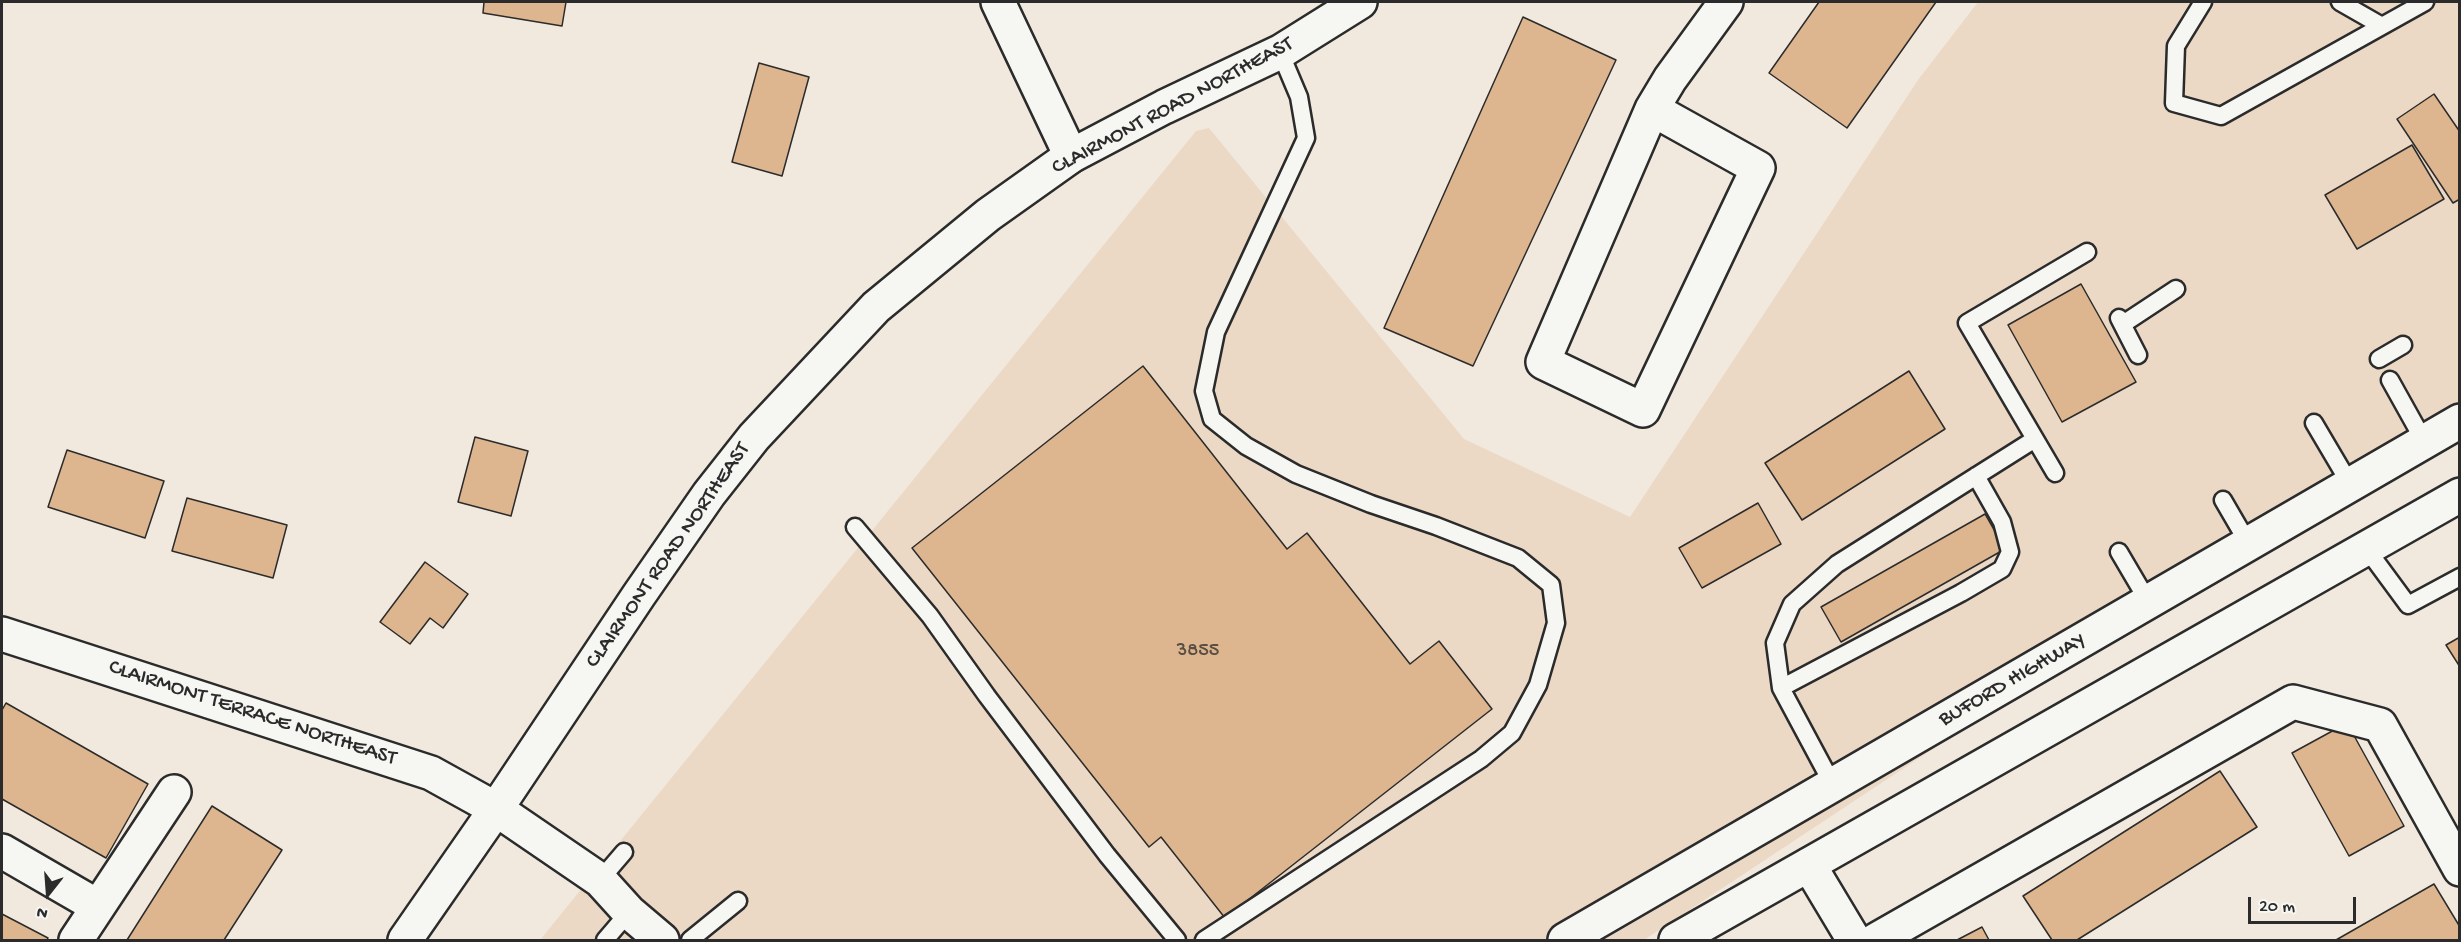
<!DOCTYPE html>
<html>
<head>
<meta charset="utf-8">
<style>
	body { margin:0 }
	#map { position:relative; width:2461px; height:942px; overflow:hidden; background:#f1e9de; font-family:"Gochi Hand",sans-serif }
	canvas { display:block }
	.frame { position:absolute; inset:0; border:3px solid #2b2b2b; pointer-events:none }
	.north { position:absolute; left:18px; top:864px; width:60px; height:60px; -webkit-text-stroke:4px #f6f6f2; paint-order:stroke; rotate:197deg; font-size:16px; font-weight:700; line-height:24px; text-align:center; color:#2b2b2b }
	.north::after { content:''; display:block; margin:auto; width:21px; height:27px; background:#2b2b2b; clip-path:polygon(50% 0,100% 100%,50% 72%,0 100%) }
	.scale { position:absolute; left:2248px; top:897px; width:108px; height:27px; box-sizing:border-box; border:3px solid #2b2b2b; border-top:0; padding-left:8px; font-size:18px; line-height:21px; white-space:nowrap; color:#2b2b2b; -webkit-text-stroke:4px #f6f6f2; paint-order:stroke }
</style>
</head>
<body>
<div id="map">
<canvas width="2461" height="942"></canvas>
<div class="frame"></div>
<div class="north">N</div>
<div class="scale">20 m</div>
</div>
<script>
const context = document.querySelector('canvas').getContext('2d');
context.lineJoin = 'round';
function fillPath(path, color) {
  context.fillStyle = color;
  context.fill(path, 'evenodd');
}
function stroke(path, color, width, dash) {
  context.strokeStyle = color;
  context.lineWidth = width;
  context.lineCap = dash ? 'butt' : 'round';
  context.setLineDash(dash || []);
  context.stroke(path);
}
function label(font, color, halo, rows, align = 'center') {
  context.font = font + ' "Gochi Hand",sans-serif';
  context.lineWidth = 6;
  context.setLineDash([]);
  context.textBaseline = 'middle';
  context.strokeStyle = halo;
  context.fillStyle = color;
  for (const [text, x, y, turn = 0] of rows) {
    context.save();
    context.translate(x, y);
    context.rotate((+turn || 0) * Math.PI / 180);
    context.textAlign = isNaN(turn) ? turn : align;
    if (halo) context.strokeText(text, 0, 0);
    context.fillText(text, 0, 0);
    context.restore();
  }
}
const built = new Path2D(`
	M 1978,2 L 2459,2 L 2459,401 L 1644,940 L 540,940 L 1196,131 L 1209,128 L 1464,439 L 1630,517 L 1918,80 Z`);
const building = new Path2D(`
	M 484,2 L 566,2 L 562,26 L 483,13 Z
	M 1819,2 L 1936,2 L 1847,128 L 1769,73 Z
	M 1523,17 L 1616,60 L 1473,366 L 1384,328 Z
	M 759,63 L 809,77 L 782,176 L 732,162 Z
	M 2434,94 L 2460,132 L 2460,199 L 2453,203 L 2397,119 Z
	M 2412,145 L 2444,199 L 2357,249 L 2325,195 Z
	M 2081,284 L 2136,382 L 2062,422 L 2008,325 Z
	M 1143,366 L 1287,549 L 1307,533 L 1410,664 L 1439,641 L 1492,709 L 1225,918 L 1161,837 L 1149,847 L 912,548 Z
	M 1909,371 L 1945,429 L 1802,520 L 1765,463 Z
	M 475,437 L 528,451 L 511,516 L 458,502 Z
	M 67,450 L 164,481 L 145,538 L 48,507 Z
	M 187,498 L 287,525 L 273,578 L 172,551 Z
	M 1758,503 L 1781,544 L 1702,588 L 1679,548 Z
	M 1985,514 L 2005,549 L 1841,642 L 1821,607 Z
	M 425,562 L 468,594 L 443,628 L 430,618 L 410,644 L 380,622 Z
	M 2460,637 L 2460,667 L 2446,645 Z
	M 6,703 L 148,784 L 106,858 L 2,799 L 2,710 Z
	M 2347,723 L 2404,826 L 2349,856 L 2292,753 Z
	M 2220,771 L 2257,827 L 2077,940 L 2052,940 L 2023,896 Z
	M 212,806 L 282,850 L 224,940 L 127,940 Z
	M 2434,884 L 2460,927 L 2460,940 L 2336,940 Z
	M 2,914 L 48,938 L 47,940 L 2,940 Z
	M 1982,927 L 1989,940 L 1957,940 Z`);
const service = new Path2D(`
	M 2203,2 L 2176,46 L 2174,103 L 2221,116 L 2425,2
	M 2340,2 L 2382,26
	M 2119,318 L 2138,355
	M 2123,324 L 2176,289
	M 2379,359 L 2403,345
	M 2390,380 L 2424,441
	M 2314,423 L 2350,484
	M 2055,473 L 1967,323 L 2087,252
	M 2223,500 L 2248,543
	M 855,527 L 930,616 L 987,696 L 1107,855 L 1177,940
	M 2366,548 L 2408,605 L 2460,577
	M 2119,552 L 2149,603
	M 1781,688 L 1961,593 L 2002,569 L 2010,552 L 2002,522 L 1976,476
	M 1833,785 L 1781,688 L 1775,643 L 1792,604 L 1837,564 L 2035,439
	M 600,880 L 624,852
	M 605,940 L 629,912
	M 690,940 L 738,901
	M 1204,940 L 1481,759 L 1512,733 L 1538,685 L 1556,623 L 1551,585 L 1518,558 L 1436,526 L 1371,504 L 1296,474 L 1246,446 L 1212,419 L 1204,391 L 1216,332 L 1306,138 L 1299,97 L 1280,52`);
const minor = new Path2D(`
	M 998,2 L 1071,156
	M 1652,109 L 1758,168 L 1643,410 L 1543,362 L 1652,109 L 1670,79 L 1726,2
	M 2,634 L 431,773 L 496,809 L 600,880 L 629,912 L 662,940
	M 2,851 L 97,906
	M 1809,865 L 1854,940
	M 76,940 L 174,792
	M 1876,940 L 2293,702 L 2380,725 L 2460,869`);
const primary = new Path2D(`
	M 405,940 L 496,809 L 639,595 L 709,494 L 754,437 L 876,307 L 988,215 L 1071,156 L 1164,107 L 1280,52 L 1360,2
	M 1565,940 L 2460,421
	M 1676,940 L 2460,495`);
const numberNames = [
	["3855",1198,652]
];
const streetNames = [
	["CLAIRMONT ROAD NORTHEAST",1173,107,-28],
	["CLAIRMONT ROAD NORTHEAST",669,556,-55],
	["BUFORD HIGHWAY",2013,681,-30],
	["CLAIRMONT TERRACE NORTHEAST",252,714,18]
];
fillPath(built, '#ebd9c6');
fillPath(building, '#ddb58e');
stroke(building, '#2b2b2b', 1.5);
stroke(service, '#2b2b2b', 21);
stroke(minor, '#2b2b2b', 38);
stroke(primary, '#2b2b2b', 38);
stroke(service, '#f6f6f2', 16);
stroke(minor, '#f6f6f2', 33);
stroke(primary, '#f6f6f2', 33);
label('20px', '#584e44', null, numberNames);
label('22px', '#2b2b2b', '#f6f6f2', streetNames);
</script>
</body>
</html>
